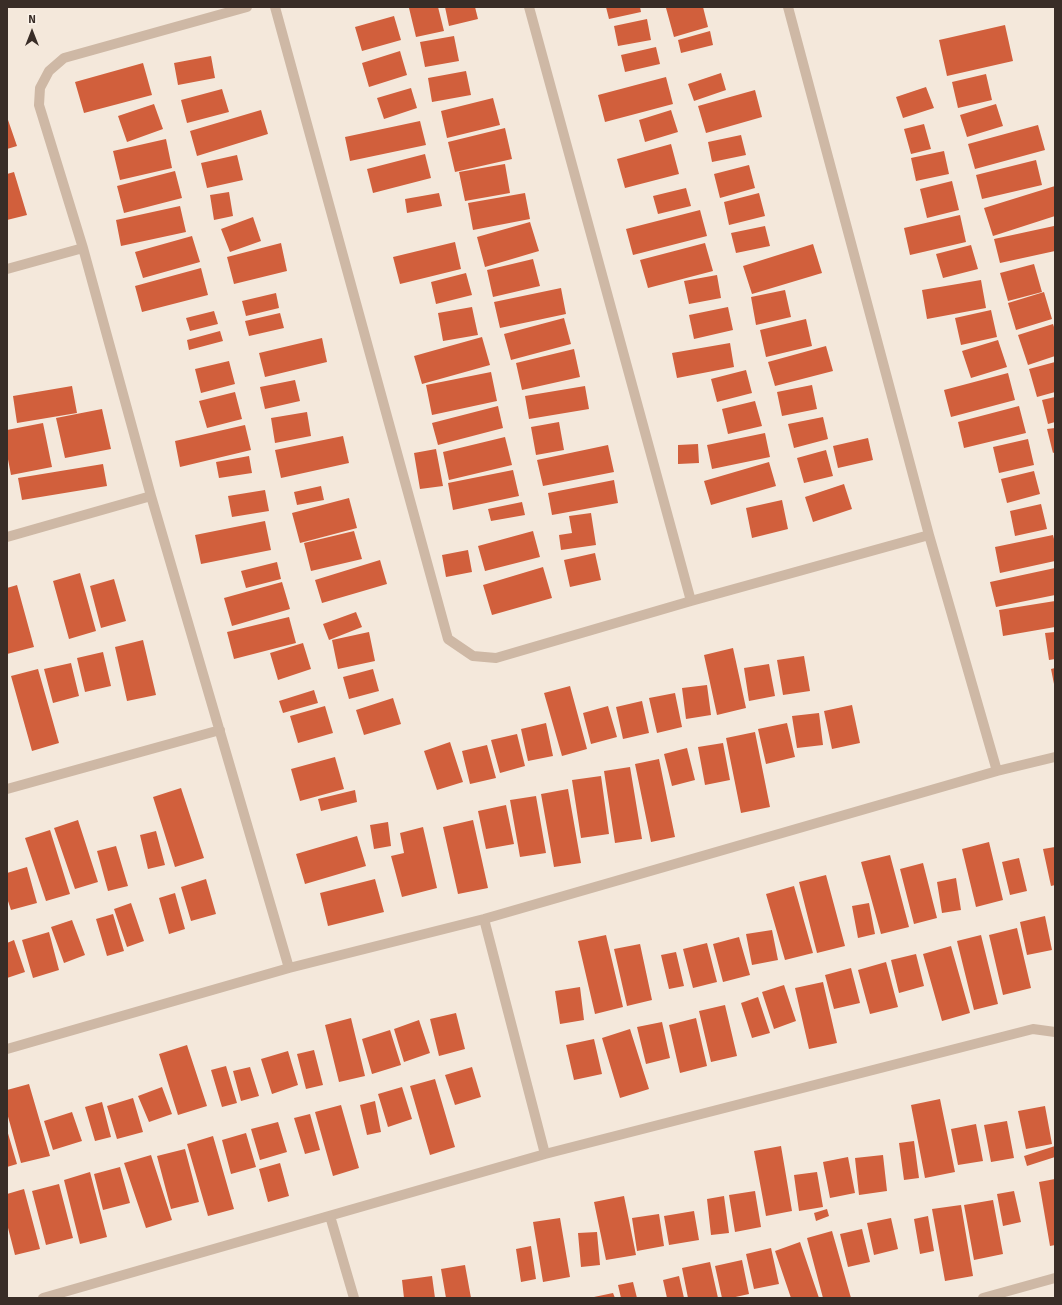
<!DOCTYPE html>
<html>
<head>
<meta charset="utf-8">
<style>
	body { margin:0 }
	#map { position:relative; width:1062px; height:1305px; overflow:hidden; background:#f4e8db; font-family:Signika,sans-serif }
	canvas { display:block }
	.frame { position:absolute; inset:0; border:8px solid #392d27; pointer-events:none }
	.north { position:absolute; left:12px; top:12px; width:40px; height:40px; -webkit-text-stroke:3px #fbf2e8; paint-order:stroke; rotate:0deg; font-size:11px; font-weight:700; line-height:16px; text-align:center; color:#392d27 }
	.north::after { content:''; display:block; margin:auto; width:14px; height:18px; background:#392d27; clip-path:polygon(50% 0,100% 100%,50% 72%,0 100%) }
</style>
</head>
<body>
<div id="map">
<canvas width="1062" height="1305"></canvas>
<div class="frame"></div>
<div class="north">N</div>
</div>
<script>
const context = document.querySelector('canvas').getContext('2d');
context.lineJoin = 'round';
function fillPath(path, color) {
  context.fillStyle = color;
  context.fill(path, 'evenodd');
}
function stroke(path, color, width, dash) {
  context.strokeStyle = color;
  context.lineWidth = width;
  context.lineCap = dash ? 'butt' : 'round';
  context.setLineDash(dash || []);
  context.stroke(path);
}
const building = new Path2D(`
	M 413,7 L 438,7 L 444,31 L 416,37 L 409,8 Z
	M 445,7 L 475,7 L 478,19 L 449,26 Z
	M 606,7 L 640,7 L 641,12 L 609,19 Z
	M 671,7 L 703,7 L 708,27 L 674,37 L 666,8 Z
	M 394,16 L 401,40 L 362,51 L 355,27 Z
	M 647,19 L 651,40 L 618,46 L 614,26 Z
	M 1005,25 L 1013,61 L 947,76 L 939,40 Z
	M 710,31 L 713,45 L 681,53 L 678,40 Z
	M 454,36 L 459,61 L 425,67 L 420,42 Z
	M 656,47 L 660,64 L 625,72 L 621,55 Z
	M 400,51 L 407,75 L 369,87 L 362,63 Z
	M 211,56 L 215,78 L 178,85 L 174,63 Z
	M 143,63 L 152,95 L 84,113 L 75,82 Z
	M 466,71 L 471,95 L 432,102 L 428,78 Z
	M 721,73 L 726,90 L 694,101 L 688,84 Z
	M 986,74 L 992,100 L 958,108 L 952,82 Z
	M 666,77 L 673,104 L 605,122 L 598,95 Z
	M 926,87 L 934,108 L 903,118 L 896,97 Z
	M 411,88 L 417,108 L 384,119 L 377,98 Z
	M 222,89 L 229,112 L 187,123 L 181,100 Z
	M 755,90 L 762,117 L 706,133 L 698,106 Z
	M 493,98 L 500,125 L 447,138 L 441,111 Z
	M 154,104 L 163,129 L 127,142 L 118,116 Z
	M 996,104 L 1003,126 L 967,137 L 960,115 Z
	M 261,110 L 268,134 L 197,156 L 190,131 Z
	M 671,110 L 678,132 L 645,142 L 639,120 Z
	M 7,117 L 17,146 L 7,149 Z
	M 420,121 L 426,145 L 350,161 L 345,137 Z
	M 924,124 L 931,149 L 911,154 L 904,129 Z
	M 1038,125 L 1045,150 L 975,169 L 968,144 Z
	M 505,128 L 512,159 L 455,172 L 448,142 Z
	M 741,135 L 746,155 L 712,162 L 708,142 Z
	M 166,139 L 172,168 L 120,180 L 113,151 Z
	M 671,144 L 679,174 L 625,188 L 617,159 Z
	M 944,151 L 949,174 L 916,181 L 911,158 Z
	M 425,154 L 431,178 L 373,193 L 367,169 Z
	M 237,155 L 243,180 L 207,188 L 201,163 Z
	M 1036,160 L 1042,185 L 982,199 L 976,175 Z
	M 505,164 L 510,193 L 465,201 L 459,172 Z
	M 749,165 L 755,188 L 720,198 L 714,174 Z
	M 175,171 L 182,198 L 124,213 L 117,186 Z
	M 14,172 L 27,215 L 7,220 L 7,174 Z
	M 952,181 L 959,210 L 927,218 L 920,189 Z
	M 1055,186 L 1055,216 L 993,236 L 984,208 Z
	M 686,188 L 691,206 L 658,214 L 653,196 Z
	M 229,192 L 233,216 L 214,220 L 210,195 Z
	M 439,193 L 442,206 L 407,213 L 405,199 Z
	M 525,193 L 530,219 L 473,230 L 468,203 Z
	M 759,193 L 765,216 L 729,225 L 724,202 Z
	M 180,206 L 186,232 L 121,246 L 116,220 Z
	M 700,210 L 707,236 L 633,255 L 626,229 Z
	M 960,215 L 966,242 L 910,255 L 904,228 Z
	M 253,217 L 261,241 L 230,252 L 221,229 Z
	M 530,222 L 539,251 L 485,267 L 477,237 Z
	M 765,226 L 770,246 L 736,253 L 731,233 Z
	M 1054,226 L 1055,251 L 1000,263 L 994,239 Z
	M 192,236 L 200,262 L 143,278 L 135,252 Z
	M 455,242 L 461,269 L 400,284 L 393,257 Z
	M 281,243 L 287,271 L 234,284 L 227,257 Z
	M 705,243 L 713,271 L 648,288 L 640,260 Z
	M 813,244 L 822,273 L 752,294 L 743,266 Z
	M 971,245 L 978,269 L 943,278 L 936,254 Z
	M 533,259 L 540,286 L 493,297 L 487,270 Z
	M 1034,264 L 1042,292 L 1008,301 L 1000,273 Z
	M 201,268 L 208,295 L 142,312 L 135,286 Z
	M 466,273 L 472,295 L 436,304 L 431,282 Z
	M 717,275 L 721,298 L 689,304 L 684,281 Z
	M 981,280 L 986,308 L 927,319 L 922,290 Z
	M 561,288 L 566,314 L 500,328 L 494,302 Z
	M 785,290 L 791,317 L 756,325 L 751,297 Z
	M 1044,292 L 1052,319 L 1016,330 L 1008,303 Z
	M 276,293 L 279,308 L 246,316 L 242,301 Z
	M 472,307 L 478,335 L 443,341 L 438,313 Z
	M 728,307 L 733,330 L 694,339 L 689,315 Z
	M 991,310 L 997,337 L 961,345 L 955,318 Z
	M 214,311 L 218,324 L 190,331 L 186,318 Z
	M 280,313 L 284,328 L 249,336 L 245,321 Z
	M 564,318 L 571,344 L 511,360 L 504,334 Z
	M 806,319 L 812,346 L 766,357 L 760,330 Z
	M 1053,324 L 1055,330 L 1055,356 L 1028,365 L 1018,335 Z
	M 220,331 L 223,341 L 189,350 L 187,340 Z
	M 482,337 L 490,365 L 422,384 L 414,356 Z
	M 322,338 L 327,362 L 265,377 L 259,353 Z
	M 998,340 L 1007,367 L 971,378 L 962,351 Z
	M 730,343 L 734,367 L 677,378 L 672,353 Z
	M 826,346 L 833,371 L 775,386 L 768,362 Z
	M 574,349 L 580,377 L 522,390 L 516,363 Z
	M 229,361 L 235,384 L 201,393 L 195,369 Z
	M 1055,362 L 1055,392 L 1037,397 L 1029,369 Z
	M 746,370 L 752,393 L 717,402 L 711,379 Z
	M 491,372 L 497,401 L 432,415 L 426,385 Z
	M 1008,373 L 1015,400 L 951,417 L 944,390 Z
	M 295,380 L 300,401 L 265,409 L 260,387 Z
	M 812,385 L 817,409 L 782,416 L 777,392 Z
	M 72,386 L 77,413 L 17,423 L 13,396 Z
	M 585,386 L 589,409 L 529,419 L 525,396 Z
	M 235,392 L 242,419 L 207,428 L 199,401 Z
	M 1055,397 L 1055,422 L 1048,424 L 1042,400 Z
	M 755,401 L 762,426 L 728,434 L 722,409 Z
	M 498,406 L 503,428 L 438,445 L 432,423 Z
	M 1019,406 L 1026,433 L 964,448 L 958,422 Z
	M 102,409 L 111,449 L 65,458 L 56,418 Z
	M 307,412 L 311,436 L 275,443 L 271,418 Z
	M 823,417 L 828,439 L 794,448 L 788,424 Z
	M 559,422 L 564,450 L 536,455 L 531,427 Z
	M 43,423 L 52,467 L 11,475 L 7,454 L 7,430 Z
	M 245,425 L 251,450 L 180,467 L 175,441 Z
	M 1055,428 L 1055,452 L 1053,453 L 1047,429 Z
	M 765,433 L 770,457 L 712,469 L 707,445 Z
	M 343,436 L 349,463 L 281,478 L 275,450 Z
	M 505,437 L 512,465 L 449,480 L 443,452 Z
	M 868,438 L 873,460 L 838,468 L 833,446 Z
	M 1028,439 L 1034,465 L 999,473 L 993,447 Z
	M 698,444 L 699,463 L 678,464 L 678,445 Z
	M 608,445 L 614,472 L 543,486 L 537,460 Z
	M 436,449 L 443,486 L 420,489 L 414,453 Z
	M 826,450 L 833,476 L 804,483 L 797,458 Z
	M 249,456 L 252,473 L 219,478 L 216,462 Z
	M 769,462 L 776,486 L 711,505 L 704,481 Z
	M 103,464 L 107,486 L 22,500 L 18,478 Z
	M 513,470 L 519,496 L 453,510 L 448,483 Z
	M 1034,471 L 1040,494 L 1007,503 L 1001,479 Z
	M 614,480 L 618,503 L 552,515 L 548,493 Z
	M 844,484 L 852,509 L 813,522 L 805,497 Z
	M 321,486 L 324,500 L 297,505 L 294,492 Z
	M 265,490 L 269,511 L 232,517 L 228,496 Z
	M 349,498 L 357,528 L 300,543 L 292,513 Z
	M 782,500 L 788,529 L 752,538 L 746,508 Z
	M 522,502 L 525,515 L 491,521 L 488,509 Z
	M 1041,504 L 1047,529 L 1015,536 L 1010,511 Z
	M 591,513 L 596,545 L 561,550 L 559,535 L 572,533 L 569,516 Z
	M 265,521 L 271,550 L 201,564 L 195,535 Z
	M 354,531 L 362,559 L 311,571 L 304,543 Z
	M 533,531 L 540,557 L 485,571 L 478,546 Z
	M 1053,535 L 1055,543 L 1055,561 L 1000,573 L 995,547 Z
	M 468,550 L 472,572 L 446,577 L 442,555 Z
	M 595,553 L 601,580 L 570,587 L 564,560 Z
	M 380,560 L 387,584 L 322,603 L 315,580 Z
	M 277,562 L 281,579 L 246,588 L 241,571 Z
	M 543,567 L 552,598 L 492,615 L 483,585 Z
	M 1055,568 L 1055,595 L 996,607 L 990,582 Z
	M 80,573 L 96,631 L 69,639 L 53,581 Z
	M 114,579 L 126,621 L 101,628 L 90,586 Z
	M 282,582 L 290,609 L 232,626 L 224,598 Z
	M 17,585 L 34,647 L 7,654 L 7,588 Z
	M 1055,601 L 1055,627 L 1003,636 L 999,610 Z
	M 356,612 L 362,627 L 329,640 L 323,624 Z
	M 289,617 L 296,643 L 234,659 L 227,632 Z
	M 369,632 L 375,661 L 338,669 L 332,640 Z
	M 1055,632 L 1055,659 L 1049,660 L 1045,633 Z
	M 143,640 L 156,695 L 127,701 L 115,647 Z
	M 303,643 L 311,669 L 278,680 L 270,653 Z
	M 733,648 L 746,708 L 717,715 L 704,655 Z
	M 103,652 L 111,686 L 85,692 L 77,658 Z
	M 804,656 L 810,691 L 783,695 L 777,660 Z
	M 71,663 L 79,696 L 53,703 L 44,669 Z
	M 769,664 L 775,696 L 749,701 L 744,668 Z
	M 1055,668 L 1055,684 L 1054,684 L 1051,669 Z
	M 38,669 L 59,743 L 32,751 L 11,676 Z
	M 373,669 L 379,691 L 349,699 L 343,677 Z
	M 707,685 L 711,715 L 686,719 L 682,688 Z
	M 570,686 L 587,749 L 562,756 L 544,693 Z
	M 314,690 L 318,703 L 283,713 L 279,701 Z
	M 675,693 L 682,727 L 657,733 L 649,698 Z
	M 393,698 L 401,724 L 364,735 L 356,710 Z
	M 642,701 L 649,733 L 623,739 L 616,707 Z
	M 852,705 L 860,743 L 832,749 L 824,711 Z
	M 325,706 L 333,733 L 298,743 L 290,716 Z
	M 608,706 L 617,737 L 591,744 L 583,713 Z
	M 819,713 L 823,745 L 797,748 L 792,716 Z
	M 546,723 L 553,756 L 528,761 L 521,729 Z
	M 787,723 L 795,757 L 766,764 L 758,729 Z
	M 755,732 L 770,807 L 741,813 L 726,738 Z
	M 517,734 L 525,766 L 500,773 L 491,740 Z
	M 450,742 L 463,782 L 437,790 L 424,751 Z
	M 723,743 L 730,780 L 705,785 L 698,747 Z
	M 487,745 L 496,778 L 470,784 L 462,751 Z
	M 687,748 L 695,780 L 672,786 L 664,754 Z
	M 335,757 L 344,789 L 300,801 L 291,769 Z
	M 659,759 L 675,837 L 651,842 L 635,764 Z
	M 630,767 L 642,839 L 615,843 L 604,771 Z
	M 601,776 L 609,834 L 581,838 L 572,780 Z
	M 181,788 L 204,858 L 175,867 L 153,797 Z
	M 568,789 L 581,863 L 554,867 L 541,794 Z
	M 355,790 L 357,802 L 321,811 L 318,799 Z
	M 536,796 L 546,853 L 520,857 L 510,800 Z
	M 506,805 L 514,844 L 486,849 L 478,811 Z
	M 78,820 L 98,882 L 75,889 L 54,828 Z
	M 473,820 L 488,888 L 458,894 L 443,827 Z
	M 388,822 L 391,846 L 374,849 L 370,825 Z
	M 423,827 L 437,888 L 402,897 L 391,856 L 404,853 L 400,833 Z
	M 50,830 L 70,894 L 46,901 L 25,838 Z
	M 156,831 L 165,865 L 148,869 L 140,835 Z
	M 357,836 L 366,866 L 305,884 L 296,854 Z
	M 989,842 L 1003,900 L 976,907 L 962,849 Z
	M 116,846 L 128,886 L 108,891 L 97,851 Z
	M 1055,847 L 1055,885 L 1051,886 L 1043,849 Z
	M 890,855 L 909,927 L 881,934 L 861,862 Z
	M 1019,858 L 1027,891 L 1010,895 L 1002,862 Z
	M 923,863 L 937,918 L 914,924 L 900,869 Z
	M 27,867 L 37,903 L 11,910 L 7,898 L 7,873 Z
	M 826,875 L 845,946 L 817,953 L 799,882 Z
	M 956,878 L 961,910 L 942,913 L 937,882 Z
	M 206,879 L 216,914 L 191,921 L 181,887 Z
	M 375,879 L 384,912 L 328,926 L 320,893 Z
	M 794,886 L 813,953 L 785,960 L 766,894 Z
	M 175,893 L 185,929 L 169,934 L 159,898 Z
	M 131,903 L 144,941 L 127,947 L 114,909 Z
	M 869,903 L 875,934 L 858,938 L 852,906 Z
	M 113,914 L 124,951 L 107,956 L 96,919 Z
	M 1045,916 L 1052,950 L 1027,955 L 1020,922 Z
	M 72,920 L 85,955 L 64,963 L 51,927 Z
	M 1017,928 L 1031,988 L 1003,995 L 989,935 Z
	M 772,930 L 778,960 L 752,965 L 746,934 Z
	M 49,932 L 59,970 L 33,978 L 22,940 Z
	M 606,935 L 623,1007 L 595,1014 L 578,941 Z
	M 981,935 L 998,1004 L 974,1010 L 957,941 Z
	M 739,937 L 750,975 L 723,982 L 713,944 Z
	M 14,940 L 25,972 L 7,978 L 7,943 Z
	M 707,943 L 717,982 L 693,988 L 683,949 Z
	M 640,944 L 652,1000 L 627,1006 L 614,949 Z
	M 951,946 L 970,1013 L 942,1021 L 923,954 Z
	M 676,952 L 684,986 L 669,989 L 661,955 Z
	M 916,954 L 924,986 L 899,993 L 891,960 Z
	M 886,962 L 898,1007 L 870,1014 L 858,970 Z
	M 851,968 L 860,1003 L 834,1009 L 825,975 Z
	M 823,982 L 837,1043 L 809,1049 L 795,988 Z
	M 784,985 L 796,1021 L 774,1029 L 762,992 Z
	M 580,987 L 584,1020 L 560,1024 L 555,991 Z
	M 758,997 L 770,1033 L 752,1038 L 741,1003 Z
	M 725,1005 L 737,1056 L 711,1062 L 699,1011 Z
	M 456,1013 L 465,1049 L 439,1056 L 430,1019 Z
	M 351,1018 L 365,1076 L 339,1082 L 325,1025 Z
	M 696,1018 L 707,1066 L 680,1073 L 669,1025 Z
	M 419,1020 L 430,1053 L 404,1062 L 394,1029 Z
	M 662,1022 L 670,1058 L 646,1064 L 637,1027 Z
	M 630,1029 L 649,1089 L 620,1098 L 602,1038 Z
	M 390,1030 L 401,1065 L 372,1074 L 362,1039 Z
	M 594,1039 L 602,1074 L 574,1080 L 566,1045 Z
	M 187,1045 L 207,1106 L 178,1115 L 159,1054 Z
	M 314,1050 L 323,1085 L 306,1089 L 297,1054 Z
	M 288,1051 L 298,1085 L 272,1094 L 261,1059 Z
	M 226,1066 L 237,1103 L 222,1107 L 211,1070 Z
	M 250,1067 L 259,1096 L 241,1101 L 233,1071 Z
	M 472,1067 L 481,1097 L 455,1105 L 445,1075 Z
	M 435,1079 L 455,1147 L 430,1155 L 410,1086 Z
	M 29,1084 L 50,1156 L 21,1163 L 7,1113 L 7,1090 Z
	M 162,1087 L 172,1114 L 149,1122 L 138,1096 Z
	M 402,1087 L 412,1119 L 388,1127 L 378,1094 Z
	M 133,1098 L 143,1132 L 117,1139 L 107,1106 Z
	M 940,1099 L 955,1172 L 925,1178 L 911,1105 Z
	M 375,1101 L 381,1132 L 367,1135 L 360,1105 Z
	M 102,1102 L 111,1137 L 95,1141 L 85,1107 Z
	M 341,1105 L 359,1168 L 333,1176 L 315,1112 Z
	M 1045,1106 L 1052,1144 L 1026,1149 L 1018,1111 Z
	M 72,1112 L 82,1141 L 53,1150 L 44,1121 Z
	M 310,1114 L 320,1150 L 305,1154 L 294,1118 Z
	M 1007,1121 L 1014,1158 L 991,1162 L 984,1125 Z
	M 278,1122 L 287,1152 L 260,1160 L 251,1129 Z
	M 976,1124 L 983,1161 L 958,1165 L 951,1129 Z
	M 7,1130 L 17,1164 L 7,1167 Z
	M 246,1133 L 256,1167 L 231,1174 L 222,1140 Z
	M 213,1136 L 234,1209 L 208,1216 L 187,1144 Z
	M 914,1141 L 919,1178 L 904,1180 L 899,1143 Z
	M 781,1146 L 792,1211 L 766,1216 L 754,1151 Z
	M 1055,1146 L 1055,1157 L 1027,1166 L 1024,1156 Z
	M 185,1149 L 199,1202 L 171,1209 L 157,1156 Z
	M 151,1155 L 172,1220 L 146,1228 L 124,1163 Z
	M 883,1155 L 887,1191 L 859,1195 L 855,1158 Z
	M 848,1157 L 855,1193 L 830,1198 L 823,1162 Z
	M 280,1163 L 289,1196 L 268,1202 L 259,1169 Z
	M 120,1167 L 130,1203 L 103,1210 L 94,1174 Z
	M 90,1172 L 107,1237 L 80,1244 L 64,1180 Z
	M 817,1172 L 823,1207 L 799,1211 L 794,1175 Z
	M 1055,1179 L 1055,1245 L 1050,1246 L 1039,1182 Z
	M 59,1184 L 73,1238 L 46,1245 L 32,1191 Z
	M 24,1189 L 40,1249 L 15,1255 L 7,1224 L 7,1194 Z
	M 755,1191 L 761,1227 L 735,1232 L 729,1195 Z
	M 1014,1191 L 1021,1222 L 1003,1226 L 997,1194 Z
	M 624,1196 L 636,1255 L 606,1260 L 594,1202 Z
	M 724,1196 L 729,1233 L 711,1235 L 707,1199 Z
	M 993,1200 L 1003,1254 L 974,1260 L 964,1205 Z
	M 961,1205 L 973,1276 L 945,1281 L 932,1209 Z
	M 827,1209 L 829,1216 L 816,1221 L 814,1213 Z
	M 694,1211 L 699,1240 L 669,1245 L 664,1216 Z
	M 659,1214 L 664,1246 L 637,1251 L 632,1218 Z
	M 928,1216 L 934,1251 L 920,1254 L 914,1219 Z
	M 560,1218 L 570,1277 L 543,1282 L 533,1222 Z
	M 891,1218 L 898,1249 L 874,1255 L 867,1223 Z
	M 862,1229 L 870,1262 L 848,1267 L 840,1234 Z
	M 832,1231 L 851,1298 L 823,1298 L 807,1238 Z
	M 597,1232 L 600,1265 L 581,1267 L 578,1233 Z
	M 800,1242 L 819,1298 L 791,1298 L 775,1251 Z
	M 531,1246 L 536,1279 L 521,1282 L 516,1249 Z
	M 771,1248 L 779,1284 L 754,1289 L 746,1254 Z
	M 742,1260 L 749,1294 L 731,1298 L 722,1298 L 715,1266 Z
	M 710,1262 L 718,1298 L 688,1298 L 682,1268 Z
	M 465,1265 L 471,1298 L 446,1298 L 441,1269 Z
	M 432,1276 L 435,1298 L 404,1298 L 402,1280 Z
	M 679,1276 L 684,1298 L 667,1298 L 663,1280 Z
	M 633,1282 L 637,1298 L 621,1298 L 618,1285 Z
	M 613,1293 L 615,1298 L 594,1298 L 594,1297 Z`);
const street = new Path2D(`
	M 247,7 L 64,58 L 49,71 L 40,88 L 39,105 L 83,248 L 151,496 L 289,968
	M 275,7 L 448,639 L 473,656 L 496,658 L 691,601 L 929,535
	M 529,7 L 691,601
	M 788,7 L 929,535 L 997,771
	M 7,269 L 83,248
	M 7,537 L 151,496
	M 7,789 L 220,730
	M 484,919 L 545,1154
	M 7,1049 L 289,968 L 484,919 L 997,771 L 1055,757
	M 330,1216 L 354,1298
	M 43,1298 L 545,1154 L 1033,1029 L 1055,1032
	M 983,1298 L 1055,1278`);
fillPath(building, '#d15f3c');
stroke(street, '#ceb8a5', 10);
</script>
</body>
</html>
